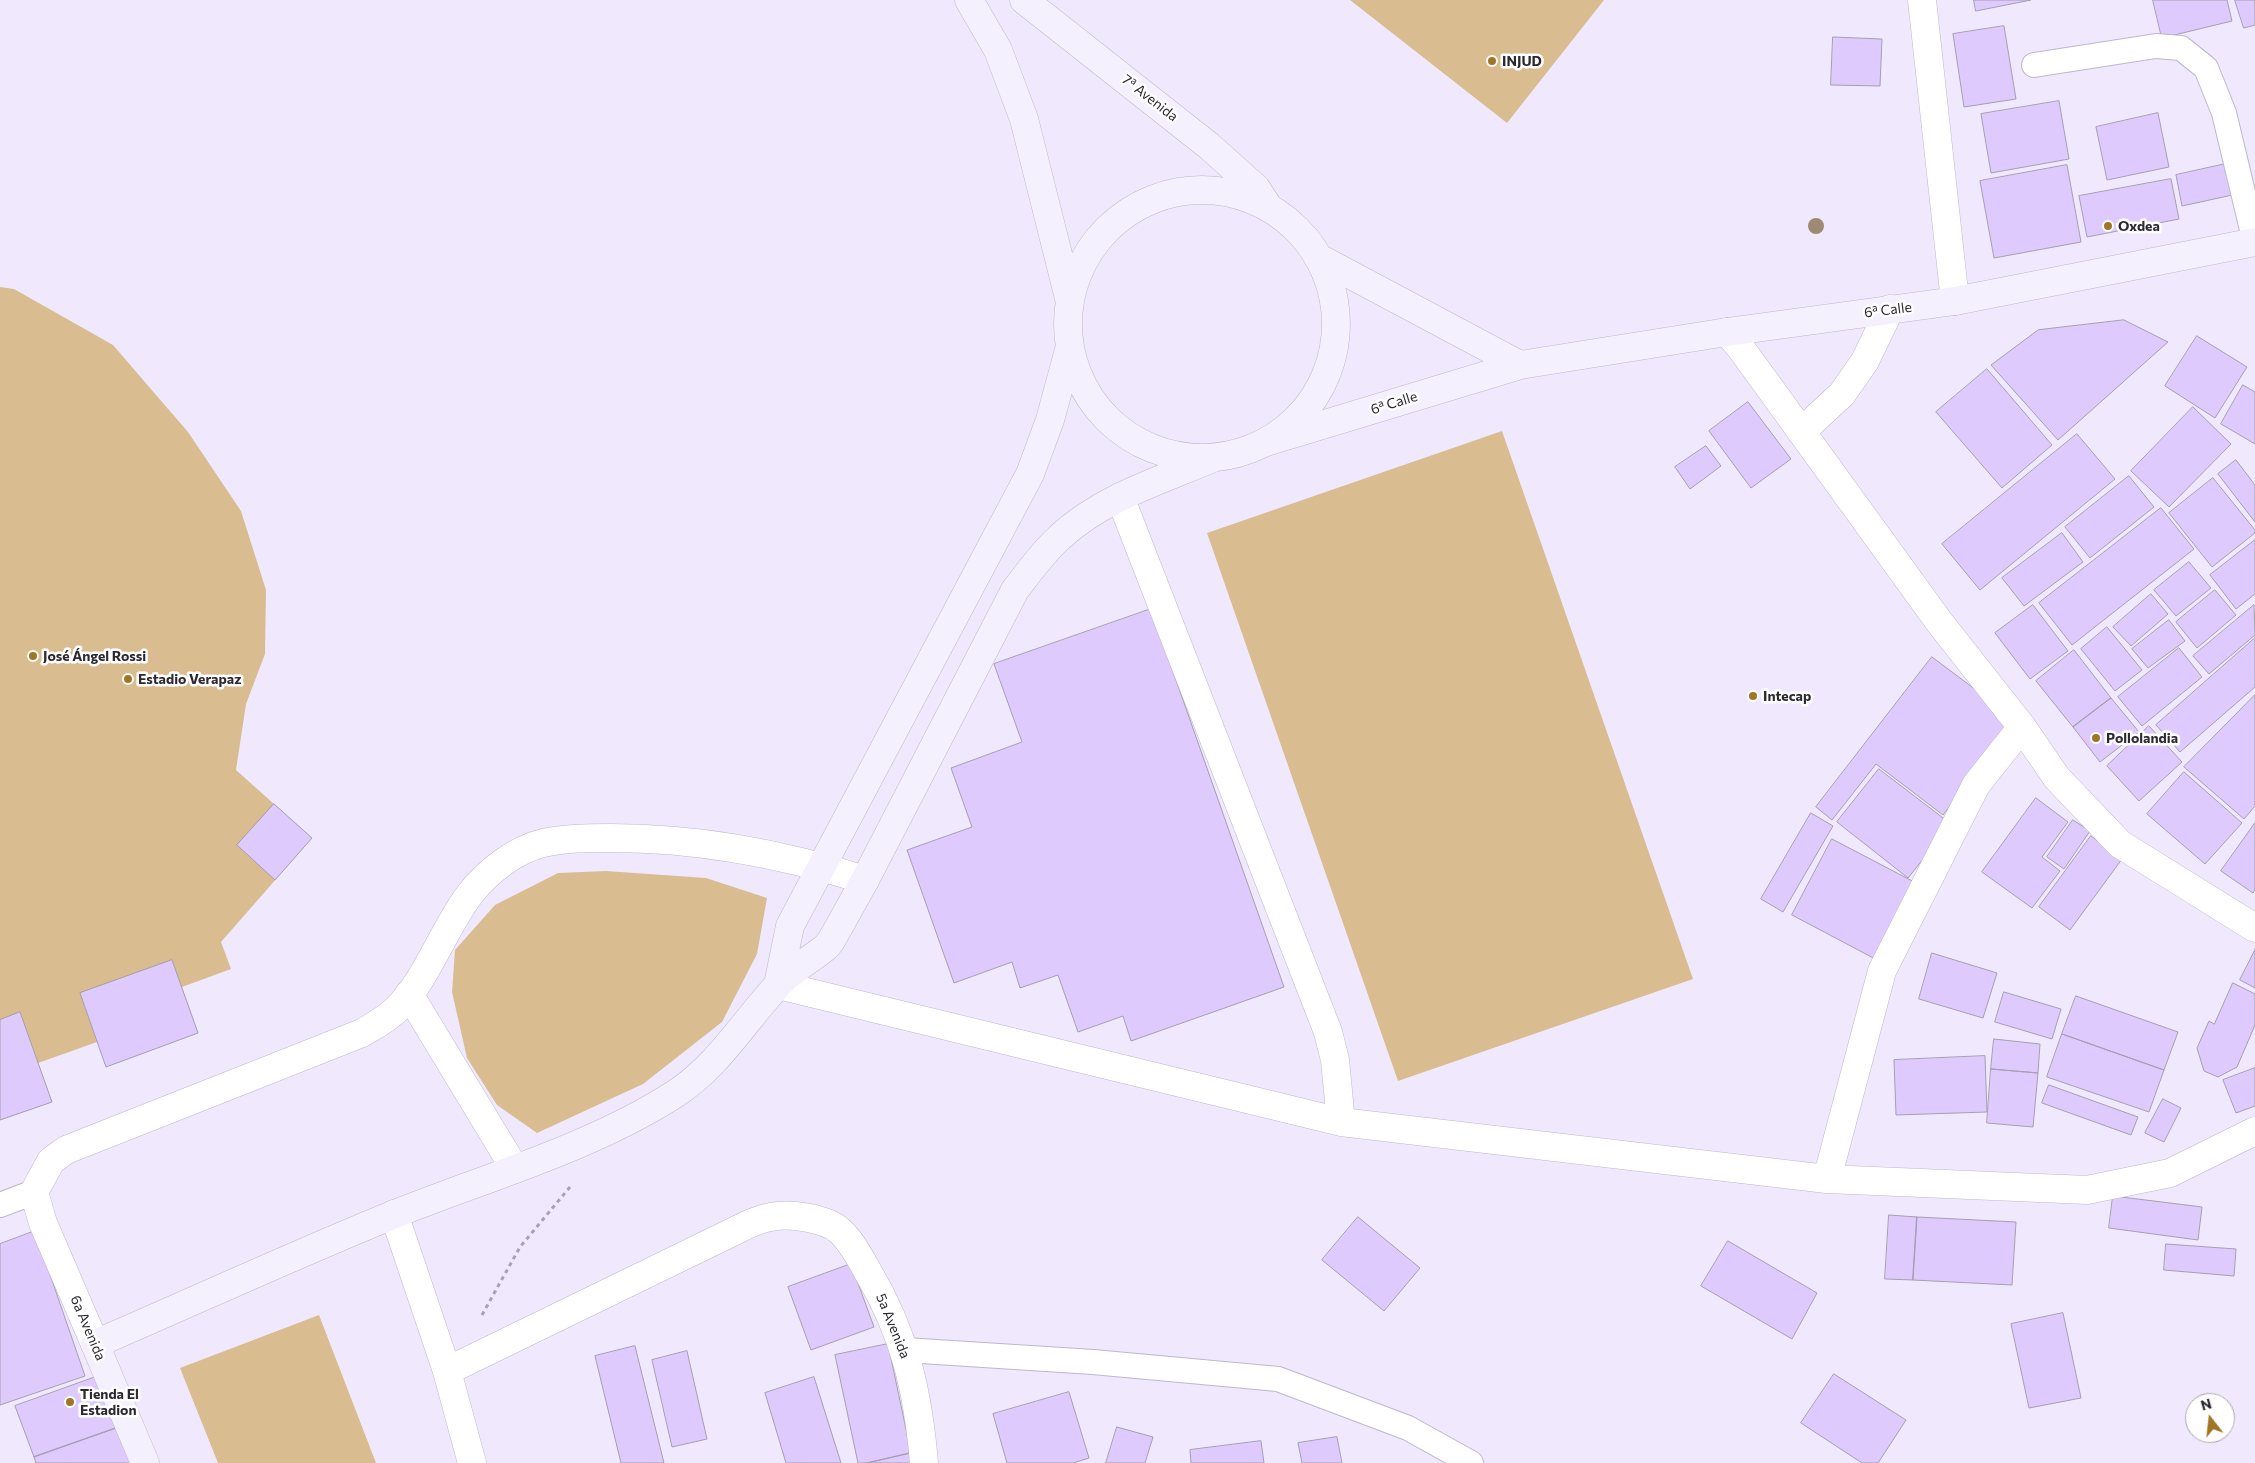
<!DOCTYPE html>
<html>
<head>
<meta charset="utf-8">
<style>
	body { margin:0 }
	#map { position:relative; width:2255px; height:1463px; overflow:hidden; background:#f0e9fd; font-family:Commissioner,sans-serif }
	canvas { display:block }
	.north { position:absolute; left:2185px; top:1393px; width:50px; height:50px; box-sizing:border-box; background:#fff; border:1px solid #aaa9ac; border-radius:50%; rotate:344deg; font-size:14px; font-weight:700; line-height:20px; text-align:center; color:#2b282f }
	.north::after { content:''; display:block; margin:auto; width:18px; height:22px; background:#a07626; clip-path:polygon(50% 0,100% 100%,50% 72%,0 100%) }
</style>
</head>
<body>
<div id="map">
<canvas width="2255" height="1463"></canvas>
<div class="north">N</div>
</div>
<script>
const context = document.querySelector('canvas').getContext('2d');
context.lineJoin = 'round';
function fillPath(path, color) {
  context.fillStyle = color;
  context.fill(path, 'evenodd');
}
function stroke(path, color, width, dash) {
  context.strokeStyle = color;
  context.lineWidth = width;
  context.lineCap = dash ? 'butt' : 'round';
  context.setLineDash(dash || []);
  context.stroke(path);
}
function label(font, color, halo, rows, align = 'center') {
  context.font = font + ' Commissioner,sans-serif';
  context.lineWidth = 5;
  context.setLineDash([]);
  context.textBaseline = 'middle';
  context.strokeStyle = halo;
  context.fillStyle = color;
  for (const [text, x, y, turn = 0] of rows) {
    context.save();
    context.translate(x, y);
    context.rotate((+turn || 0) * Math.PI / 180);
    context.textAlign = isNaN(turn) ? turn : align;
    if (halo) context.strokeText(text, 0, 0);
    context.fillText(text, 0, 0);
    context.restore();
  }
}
const green = new Path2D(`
	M 1350,0 L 1604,0 L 1507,123 Z
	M 0,287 L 14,289 L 113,345 L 188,432 L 241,511 L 266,590 L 265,654 L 246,704 L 236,770 L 312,838 L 221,942 L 231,969 L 182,987 L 198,1033 L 106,1067 L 97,1042 L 38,1063 L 52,1102 L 0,1120 Z
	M 1502,431 L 1693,979 L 1398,1081 L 1207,533 Z
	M 606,871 L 706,878 L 767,898 L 757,954 L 722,1022 L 643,1084 L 537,1133 L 497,1105 L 467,1058 L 452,992 L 455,950 L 495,905 L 558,873 Z
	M 319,1315 L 376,1463 L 218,1463 L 180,1368 Z`);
const building = new Path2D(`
	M 1974,0 L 2031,0 L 1976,11 Z
	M 2153,0 L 2227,0 L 2232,21 L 2162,38 Z
	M 2235,0 L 2255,0 L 2255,25 L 2244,28 Z
	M 2004,26 L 2016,99 L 1964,107 L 1953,34 Z
	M 1833,37 L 1882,39 L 1880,86 L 1831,85 Z
	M 2059,101 L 2069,159 L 1991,173 L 1981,114 Z
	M 2158,113 L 2169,167 L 2107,180 L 2096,127 Z
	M 2230,163 L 2237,194 L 2182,206 L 2176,175 Z
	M 2067,165 L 2081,242 L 1994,258 L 1980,181 Z
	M 2171,179 L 2179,219 L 2087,237 L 2079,196 Z
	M 2124,320 L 2168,342 L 2058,440 L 1991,365 L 2038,330 Z
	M 2197,336 L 2247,367 L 2215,418 L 2165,386 Z
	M 1987,369 L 2052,445 L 2002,488 L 1936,412 Z
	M 2243,385 L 2255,392 L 2255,444 L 2221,424 Z
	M 1748,402 L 1791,459 L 1751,488 L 1709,431 Z
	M 2193,407 L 2231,444 L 2169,507 L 2131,471 Z
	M 2077,434 L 2115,479 L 1980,590 L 1942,544 Z
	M 1706,446 L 1721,466 L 1690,489 L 1675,467 Z
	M 2236,460 L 2255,485 L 2255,522 L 2218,474 Z
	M 2129,476 L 2154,507 L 2090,558 L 2065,527 Z
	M 2213,478 L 2255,530 L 2255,533 L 2212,567 L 2169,513 Z
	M 2161,508 L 2194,549 L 2072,645 L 2039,603 Z
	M 2062,533 L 2083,562 L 2024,606 L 2002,578 Z
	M 2255,540 L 2255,594 L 2236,609 L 2210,575 Z
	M 2189,562 L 2211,588 L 2176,616 L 2154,590 Z
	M 2215,590 L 2236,615 L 2197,648 L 2176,622 Z
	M 2151,594 L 2168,614 L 2131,646 L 2113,627 Z
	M 2033,605 L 2068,651 L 2030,679 L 1995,633 Z
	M 2254,605 L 2255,635 L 2209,674 L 2193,656 Z
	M 1151,609 L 1284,987 L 1131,1041 L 1123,1016 L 1078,1032 L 1058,975 L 1020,988 L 1012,962 L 954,983 L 907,850 L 972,827 L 951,768 L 1022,742 L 994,664 Z
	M 2169,620 L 2185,641 L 2148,668 L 2132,649 Z
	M 2107,627 L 2142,670 L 2115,691 L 2081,649 Z
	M 2255,638 L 2255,687 L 2180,752 L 2156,725 Z
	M 2179,648 L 2202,677 L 2142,726 L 2118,697 Z
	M 2074,650 L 2111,698 L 2073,727 L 2036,681 Z
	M 1932,657 L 2016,720 L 1943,815 L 1876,764 L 1832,820 L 1816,807 Z
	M 2255,695 L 2255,806 L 2244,819 L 2184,767 Z
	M 2111,698 L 2139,732 L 2100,762 L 2073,727 Z
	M 2149,726 L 2182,762 L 2139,801 L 2107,766 Z
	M 1879,769 L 1951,824 L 1908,878 L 1837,822 Z
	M 2184,772 L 2242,823 L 2205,864 L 2147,814 Z
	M 2036,798 L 2068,822 L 2042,857 L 2060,871 L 2032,908 L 1982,872 Z
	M 274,804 L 312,838 L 275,880 L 237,845 Z
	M 1811,813 L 1833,826 L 1783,912 L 1761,899 Z
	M 2073,820 L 2090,831 L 2064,869 L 2047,857 Z
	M 2255,823 L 2255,890 L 2253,893 L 2221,871 Z
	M 2091,836 L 2122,859 L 2070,930 L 2039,907 Z
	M 1832,839 L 1920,885 L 1879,961 L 1792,915 Z
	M 2255,950 L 2255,988 L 2240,980 Z
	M 1932,953 L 1997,973 L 1983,1018 L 1919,999 Z
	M 172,960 L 198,1033 L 106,1067 L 80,993 Z
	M 2233,983 L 2255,994 L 2255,1025 L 2237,1067 L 2218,1077 L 2204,1071 L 2197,1048 L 2209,1021 L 2214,1024 Z
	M 2004,992 L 2061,1009 L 2052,1039 L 1995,1022 Z
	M 2076,996 L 2178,1032 L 2164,1070 L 2062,1034 Z
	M 20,1012 L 52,1102 L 0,1120 L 0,1020 Z
	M 2062,1034 L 2164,1070 L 2149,1112 L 2047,1077 Z
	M 1994,1039 L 2040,1044 L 2038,1073 L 1991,1069 Z
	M 1985,1056 L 1987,1112 L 1896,1115 L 1894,1060 Z
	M 2255,1068 L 2255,1106 L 2236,1113 L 2223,1080 Z
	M 1991,1069 L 2038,1073 L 2033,1127 L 1987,1123 Z
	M 2049,1085 L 2138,1117 L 2131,1135 L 2042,1103 Z
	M 2163,1099 L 2181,1108 L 2164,1142 L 2145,1133 Z
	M 2113,1196 L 2202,1207 L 2198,1240 L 2109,1228 Z
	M 1889,1215 L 1917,1217 L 1913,1280 L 1885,1279 Z
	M 1358,1217 L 1420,1268 L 1384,1311 L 1322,1260 Z
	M 1917,1217 L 2016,1222 L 2012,1285 L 1913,1280 Z
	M 35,1231 L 85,1376 L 0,1405 L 0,1244 Z
	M 1728,1241 L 1817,1293 L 1792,1339 L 1701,1286 Z
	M 2166,1244 L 2236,1249 L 2234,1276 L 2164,1270 Z
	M 851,1264 L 874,1327 L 811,1350 L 788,1287 Z
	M 2063,1313 L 2081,1398 L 2029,1408 L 2011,1324 Z
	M 888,1344 L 911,1453 L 867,1463 L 858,1463 L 835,1355 Z
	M 635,1346 L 664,1463 L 621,1463 L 595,1356 Z
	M 687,1351 L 707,1439 L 672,1447 L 652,1360 Z
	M 104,1374 L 122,1426 L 34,1457 L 15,1406 Z
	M 1834,1374 L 1906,1420 L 1878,1463 L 1862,1463 L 1801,1423 Z
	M 814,1377 L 841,1463 L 786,1463 L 765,1393 Z
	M 1069,1392 L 1089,1458 L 1073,1463 L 1007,1463 L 993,1414 Z
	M 122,1426 L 136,1463 L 36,1463 L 34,1457 Z
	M 1117,1427 L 1153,1437 L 1145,1463 L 1106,1463 Z
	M 1337,1437 L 1342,1463 L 1302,1463 L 1298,1443 Z
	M 1261,1441 L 1264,1463 L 1191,1463 L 1190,1450 Z
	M 911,1453 L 913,1463 L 867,1463 Z`);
const path = new Path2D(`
	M 482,1315 L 520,1247 L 570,1187`);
const lane = new Path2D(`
	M 2034,65 L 2156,46 L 2181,48 L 2206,68 L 2224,113 L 2255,242
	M 0,1205 L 34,1192
	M 905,1350 L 1093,1362 L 1278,1379 L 1408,1428 L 1471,1463`);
const street = new Path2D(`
	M 1922,0 L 1955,301
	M 1727,332 L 1740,347 L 1940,623 L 2022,727 L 2057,778 L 2120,844 L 2255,928
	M 1801,432 L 1842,394 L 1865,361 L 1890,309
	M 1120,497 L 1328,1032 L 1335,1060 L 1341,1122
	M 778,985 L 1341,1122 L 1827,1179 L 2087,1190 L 2170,1173 L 2255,1131
	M 409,994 L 515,1169
	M 1827,1179 L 1882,971 L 1976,785 L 2022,727
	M 394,1214 L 447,1371 L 472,1463
	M 95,1344 L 43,1223 L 34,1192 L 51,1161 L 66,1150 L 362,1033 C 374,1026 387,1019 397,1009 C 427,979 444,928 470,894 C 488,871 515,850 543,843 C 566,838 588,838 611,838 C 698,838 783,854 865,880
	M 447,1371 L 749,1224 C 756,1221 764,1218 771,1217 C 789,1213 826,1218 840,1231 C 852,1242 860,1258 868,1272 C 905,1334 918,1392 924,1463`);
const secondary = new Path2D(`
	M 969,0 L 998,50 L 1024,119 L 1069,298
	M 1024,0 L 1209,146 L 1256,188 L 1267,205
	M1068 324a134 134 0 1 1 268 0a134 134 0 1 1-268 0Z
	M 1321,259 L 1520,365
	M 1269,441 L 1520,365 L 1727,332 L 1955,301 L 2255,242
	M 778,985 L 790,926 L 1030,474 L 1050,420 L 1069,350
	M 145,1463 L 95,1344 C 195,1301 294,1255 395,1214 C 487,1177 591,1148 675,1094 C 718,1066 743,1023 777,986 C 790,971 810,960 826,947 L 831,941 L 865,880 L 1015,590 C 1029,572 1043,552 1060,537 C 1102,498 1161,480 1213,458`);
const trees = [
	[1816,226]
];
const markers = [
	[1492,61,5,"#a07626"],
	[2108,226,5,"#a07626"],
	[33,656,5,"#a07626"],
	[128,679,5,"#a07626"],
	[1753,696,5,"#a07626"],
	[2096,738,5,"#a07626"],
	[70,1402,5,"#a07626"]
];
const poiNames = [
	["INJUD",1502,61],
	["Oxdea",2118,226],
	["José Ángel Rossi",43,656],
	["Estadio Verapaz",138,679],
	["Intecap",1763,696],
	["Pollolandia",2106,738],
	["Tienda El",80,1394],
	["Estadion",80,1410]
];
const streetNames = [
	["7ª Avenida",1150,98,38],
	["6ª Calle",1888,310,-7],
	["6ª Calle",1394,403,-17],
	["5a Avenida",893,1326,68],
	["6a Avenida",88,1328,67]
];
fillPath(green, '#d9bd90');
fillPath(building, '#decafc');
stroke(building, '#a59eb1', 1);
stroke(lane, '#beb7ca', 26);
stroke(street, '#beb7ca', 29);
stroke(secondary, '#beb7ca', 29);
stroke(path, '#a8a2b1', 3, [4, 4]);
stroke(lane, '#fff', 24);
stroke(street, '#fff', 28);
stroke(secondary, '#f5f0fd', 28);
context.fillStyle = '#9e8a72';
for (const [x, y] of trees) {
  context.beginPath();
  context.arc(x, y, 8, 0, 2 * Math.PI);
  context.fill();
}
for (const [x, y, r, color] of markers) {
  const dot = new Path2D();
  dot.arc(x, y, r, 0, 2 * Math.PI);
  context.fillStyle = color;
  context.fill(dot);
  stroke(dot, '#fff', 2);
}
label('bold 14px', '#2b282f', '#fff', poiNames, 'left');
label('14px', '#2b282f', '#fff', streetNames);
</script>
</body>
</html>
